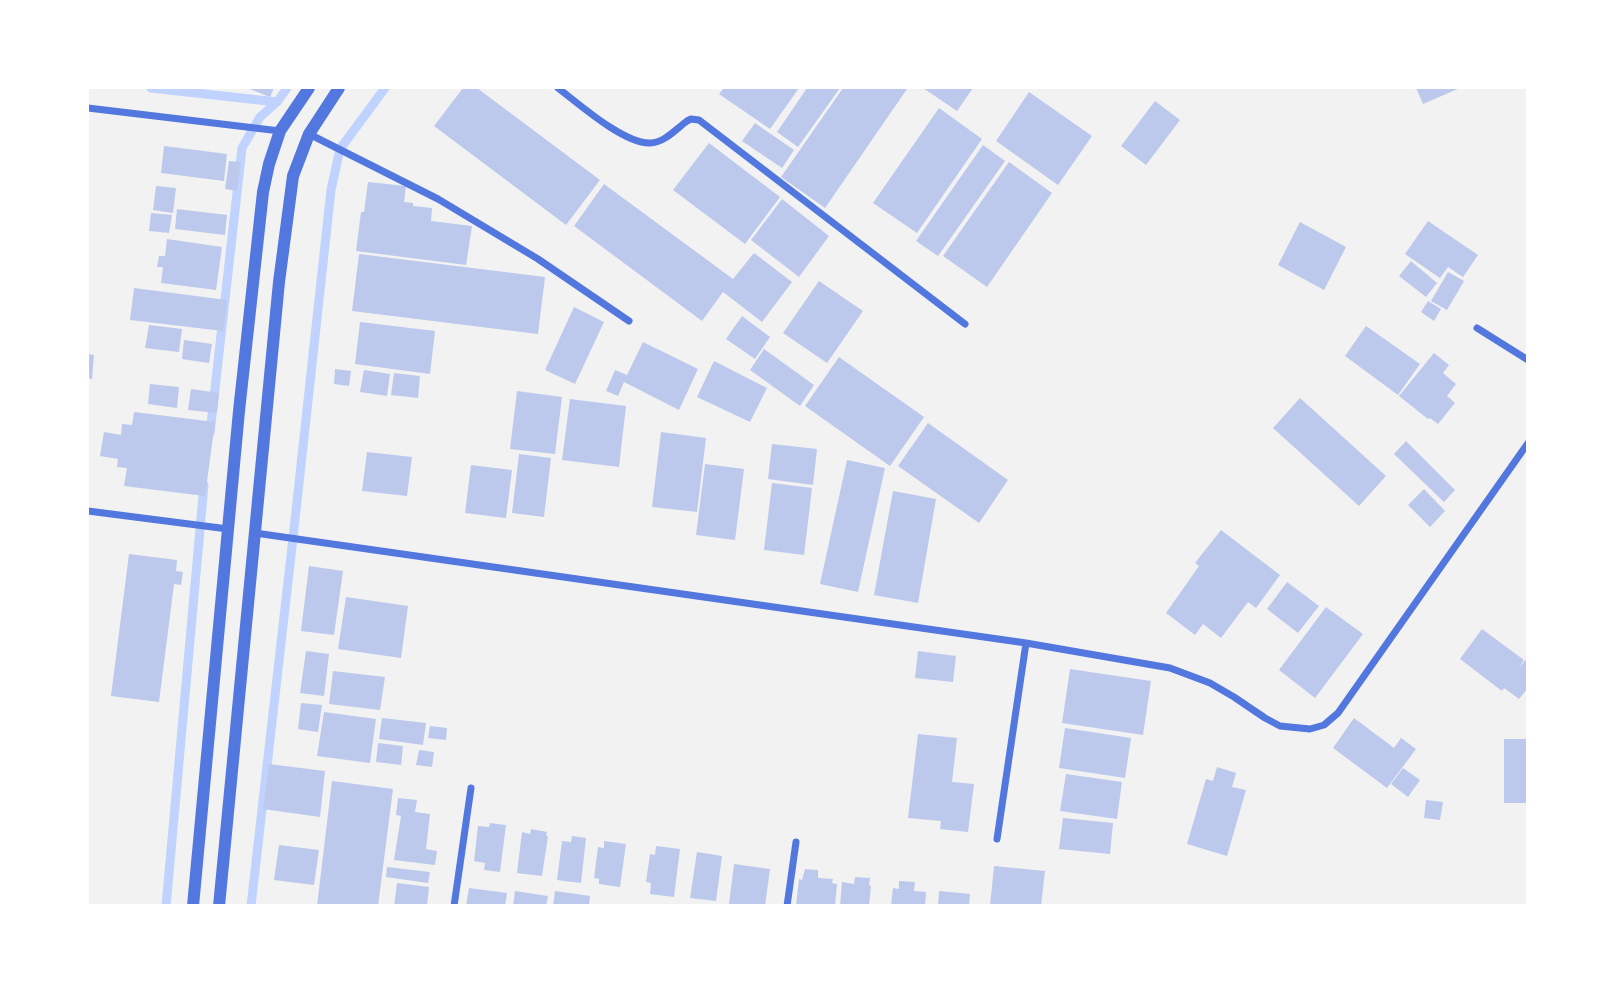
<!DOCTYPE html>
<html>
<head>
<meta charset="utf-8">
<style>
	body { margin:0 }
	#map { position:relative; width:1615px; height:993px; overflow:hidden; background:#f2f2f2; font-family:"Sofia Sans Condensed",sans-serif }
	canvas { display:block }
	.frame { position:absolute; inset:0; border:89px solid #fff; pointer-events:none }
</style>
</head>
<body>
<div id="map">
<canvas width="1615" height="993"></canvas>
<div class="frame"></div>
</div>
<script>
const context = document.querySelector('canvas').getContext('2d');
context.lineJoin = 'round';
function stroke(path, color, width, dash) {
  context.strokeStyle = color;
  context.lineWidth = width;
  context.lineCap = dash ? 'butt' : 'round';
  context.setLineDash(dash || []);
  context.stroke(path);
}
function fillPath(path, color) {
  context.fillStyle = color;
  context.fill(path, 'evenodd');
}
const stream = new Path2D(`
	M 151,88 L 277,102
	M 210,433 L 242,148 L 260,117 L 277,102 L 287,88
	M 166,906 L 204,485
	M 251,906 L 293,538 L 331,190 L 340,149 L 385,88`);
const building = new Path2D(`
	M 247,88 L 274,88 L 270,97 Z
	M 463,88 L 477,88 L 600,180 L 566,225 L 434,126 Z
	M 724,88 L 799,88 L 770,129 L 719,94 Z
	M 807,88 L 840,88 L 798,147 L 777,132 Z
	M 843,88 L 904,88 L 907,89 L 825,208 L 781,177 Z
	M 923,88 L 973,88 L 957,111 Z
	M 1416,88 L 1460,88 L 1423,104 Z
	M 1029,92 L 1092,136 L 1058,185 L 996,141 Z
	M 1155,101 L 1180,120 L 1146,165 L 1121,146 Z
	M 939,108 L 982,139 L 917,233 L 873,203 Z
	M 755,123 L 794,150 L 782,168 L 742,141 Z
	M 709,143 L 780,197 L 745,244 L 673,190 Z
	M 983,145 L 1005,161 L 938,256 L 916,241 Z
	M 164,146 L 227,154 L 224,181 L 161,173 Z
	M 229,161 L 241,162 L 237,191 L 225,189 Z
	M 1009,162 L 1052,193 L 987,287 L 943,256 Z
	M 368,182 L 406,186 L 404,202 L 413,203 L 413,206 L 432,208 L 431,221 L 472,226 L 466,265 L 356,251 L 361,212 L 364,212 Z
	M 604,184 L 733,279 L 754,253 L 792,282 L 762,322 L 723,292 L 702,321 L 574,226 Z
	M 156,186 L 176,188 L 173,213 L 153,210 Z
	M 782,199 L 829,236 L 799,277 L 751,240 Z
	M 177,209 L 227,215 L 225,235 L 175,229 Z
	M 151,213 L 172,215 L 169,233 L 149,231 Z
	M 1428,221 L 1478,255 L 1463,277 L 1448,267 L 1440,278 L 1405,254 Z
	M 1300,222 L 1346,247 L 1324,290 L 1278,265 Z
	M 167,239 L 222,247 L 216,290 L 161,283 L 163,267 L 157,267 L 159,256 L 165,256 Z
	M 359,254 L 545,277 L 538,334 L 352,311 Z
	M 1411,261 L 1437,283 L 1426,297 L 1399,276 Z
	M 1448,272 L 1464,281 L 1447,310 L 1431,301 Z
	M 819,281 L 863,311 L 827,363 L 783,333 Z
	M 134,288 L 227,300 L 223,331 L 130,320 Z
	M 1428,301 L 1441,309 L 1434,321 L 1421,312 Z
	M 574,307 L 604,322 L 575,384 L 545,370 Z
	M 742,316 L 770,337 L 755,359 L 726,339 Z
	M 360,322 L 435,331 L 430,374 L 355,364 Z
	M 149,325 L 182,329 L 179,352 L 145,348 Z
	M 1366,326 L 1420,364 L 1398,395 L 1345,356 Z
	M 184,340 L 212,344 L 209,363 L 182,359 Z
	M 643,342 L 698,369 L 679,410 L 624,382 L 618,396 L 606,391 L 615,370 L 627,375 Z
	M 764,349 L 814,385 L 800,406 L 750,370 Z
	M 1434,353 L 1449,365 L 1443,373 L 1456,384 L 1447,396 L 1455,403 L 1438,424 L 1430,418 L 1428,419 L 1399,396 Z
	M 88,354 L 94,355 L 92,379 L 88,378 Z
	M 839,357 L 924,417 L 890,466 L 805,406 Z
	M 714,361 L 767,388 L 750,422 L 697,397 Z
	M 335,369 L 351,371 L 349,386 L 334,384 Z
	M 364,370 L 390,374 L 387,396 L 360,392 Z
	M 394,373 L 420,376 L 418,398 L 391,395 Z
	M 150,384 L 179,387 L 177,408 L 148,404 Z
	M 191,389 L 219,393 L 217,413 L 188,410 Z
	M 517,391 L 562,397 L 555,454 L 510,449 Z
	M 1300,398 L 1386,476 L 1359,506 L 1273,428 Z
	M 570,399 L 626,406 L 619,467 L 562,460 Z
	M 134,412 L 215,422 L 205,496 L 124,486 L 127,468 L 117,467 L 118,459 L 100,456 L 104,432 L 121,435 L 122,424 L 132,425 Z
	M 928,423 L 1008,480 L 979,523 L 898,466 Z
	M 661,432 L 706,438 L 697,512 L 652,507 Z
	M 1406,441 L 1455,490 L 1444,502 L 1394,454 Z
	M 772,444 L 817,449 L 813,485 L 768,479 Z
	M 367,452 L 412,457 L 407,496 L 362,491 Z
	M 519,454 L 551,458 L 544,517 L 512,513 Z
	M 847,460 L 885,468 L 858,592 L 820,584 Z
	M 705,464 L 744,469 L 735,540 L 696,535 Z
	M 471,465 L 512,470 L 506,518 L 465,513 Z
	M 772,483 L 812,488 L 804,555 L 764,550 Z
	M 1424,489 L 1445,511 L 1430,527 L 1408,505 Z
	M 893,491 L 936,499 L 918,603 L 874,595 Z
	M 1221,530 L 1280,575 L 1256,608 L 1248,602 L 1221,638 L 1203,624 L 1195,635 L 1166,613 L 1199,566 L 1195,563 Z
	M 129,554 L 177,560 L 176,571 L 183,572 L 181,585 L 174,584 L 159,702 L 111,696 Z
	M 309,566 L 343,571 L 334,635 L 301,631 Z
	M 1287,582 L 1319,606 L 1298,633 L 1267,609 Z
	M 346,597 L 408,606 L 401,658 L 338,649 Z
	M 1326,607 L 1363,634 L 1315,698 L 1279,670 Z
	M 1482,629 L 1524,660 L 1519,668 L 1528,657 L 1528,688 L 1519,699 L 1504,688 L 1502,691 L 1460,659 Z
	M 306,651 L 329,654 L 324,696 L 300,693 Z
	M 918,651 L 956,656 L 953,682 L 915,678 Z
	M 1070,669 L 1151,681 L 1143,735 L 1062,723 Z
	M 333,671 L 385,677 L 380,710 L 329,704 Z
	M 301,703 L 322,705 L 318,732 L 298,729 Z
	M 324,712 L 376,719 L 370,763 L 317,756 Z
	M 382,718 L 426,723 L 423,745 L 379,739 Z
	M 1354,718 L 1394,748 L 1401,738 L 1416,749 L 1387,788 L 1333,748 Z
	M 430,726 L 447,728 L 446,740 L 428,738 Z
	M 1065,728 L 1131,738 L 1125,778 L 1059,768 Z
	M 918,734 L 957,738 L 952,782 L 974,784 L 968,832 L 940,829 L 941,821 L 908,818 Z
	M 1504,739 L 1528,739 L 1528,803 L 1504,803 Z
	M 378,743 L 403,746 L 401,765 L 376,762 Z
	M 419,750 L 434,752 L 432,767 L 416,765 Z
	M 269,764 L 325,771 L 320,817 L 263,809 Z
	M 1217,767 L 1236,773 L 1232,787 L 1246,790 L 1227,856 L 1187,844 L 1206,779 L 1213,781 Z
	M 1403,768 L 1420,780 L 1408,797 L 1391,784 Z
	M 1066,774 L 1122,782 L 1117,819 L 1060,811 Z
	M 332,781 L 393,789 L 378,906 L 317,906 Z
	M 398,798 L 417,800 L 415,812 L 430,814 L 426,849 L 437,851 L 435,865 L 394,860 L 401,816 L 396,815 Z
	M 1426,800 L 1443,802 L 1440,820 L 1424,818 Z
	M 1063,818 L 1113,823 L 1110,854 L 1059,849 Z
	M 490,823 L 506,825 L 500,872 L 484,870 L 485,863 L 474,861 L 478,826 L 489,827 Z
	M 531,829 L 547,832 L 546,836 L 548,836 L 542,876 L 517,873 L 522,832 L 530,834 Z
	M 572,836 L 586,838 L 581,883 L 557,880 L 562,841 L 571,842 Z
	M 604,841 L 626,844 L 620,887 L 599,884 L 599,879 L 594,878 L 598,847 L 604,848 Z
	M 279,845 L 319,850 L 314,885 L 274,880 Z
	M 656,846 L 680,849 L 674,897 L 650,894 L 651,883 L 646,882 L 650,854 L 655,855 Z
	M 697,852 L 722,856 L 716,901 L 690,898 Z
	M 734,864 L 770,869 L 765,906 L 729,904 Z
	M 994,866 L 1045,871 L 1041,906 L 990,906 Z
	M 387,867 L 430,872 L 428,883 L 386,877 Z
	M 805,869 L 818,870 L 818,878 L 833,879 L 832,883 L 837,884 L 835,906 L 796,906 L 799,879 L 802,880 Z
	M 855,877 L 870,878 L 869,885 L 871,886 L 869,906 L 840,906 L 842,882 L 854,884 Z
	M 899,881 L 915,882 L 914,891 L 926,892 L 925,906 L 891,906 L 893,888 L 899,889 Z
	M 397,883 L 429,887 L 427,906 L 394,906 Z
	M 469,888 L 507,893 L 505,906 L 466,906 Z
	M 515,891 L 548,896 L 546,906 L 513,906 Z
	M 555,891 L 590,896 L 589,906 L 553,906 Z
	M 939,891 L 970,894 L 969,906 L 938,906 Z`);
const minor = new Path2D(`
	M 558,88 C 579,104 624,144 650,143 C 664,143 676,129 687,121 L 691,119 L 699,120 L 965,324
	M 88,108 L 280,131
	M 309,134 L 438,199 L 538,259 L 629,321
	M 1477,328 L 1528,360
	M 88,511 L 228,529
	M 255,533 L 1026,643 L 1170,668 L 1210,683 L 1234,697 L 1265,718 L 1280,726 L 1310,729 L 1324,725 L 1338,713 L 1528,443
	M 997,839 L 1026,643
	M 454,906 L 471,788
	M 787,906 L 796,842`);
const tertiary = new Path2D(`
	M 193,906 L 239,411 L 263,192 L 269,164 L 280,131 L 309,88
	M 219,906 L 279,282 L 293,176 L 309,134 L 339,88`);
stroke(stream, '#bfd3fe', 9);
fillPath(building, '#bdc9ec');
stroke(minor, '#5277de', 7);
stroke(tertiary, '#5277de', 12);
</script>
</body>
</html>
